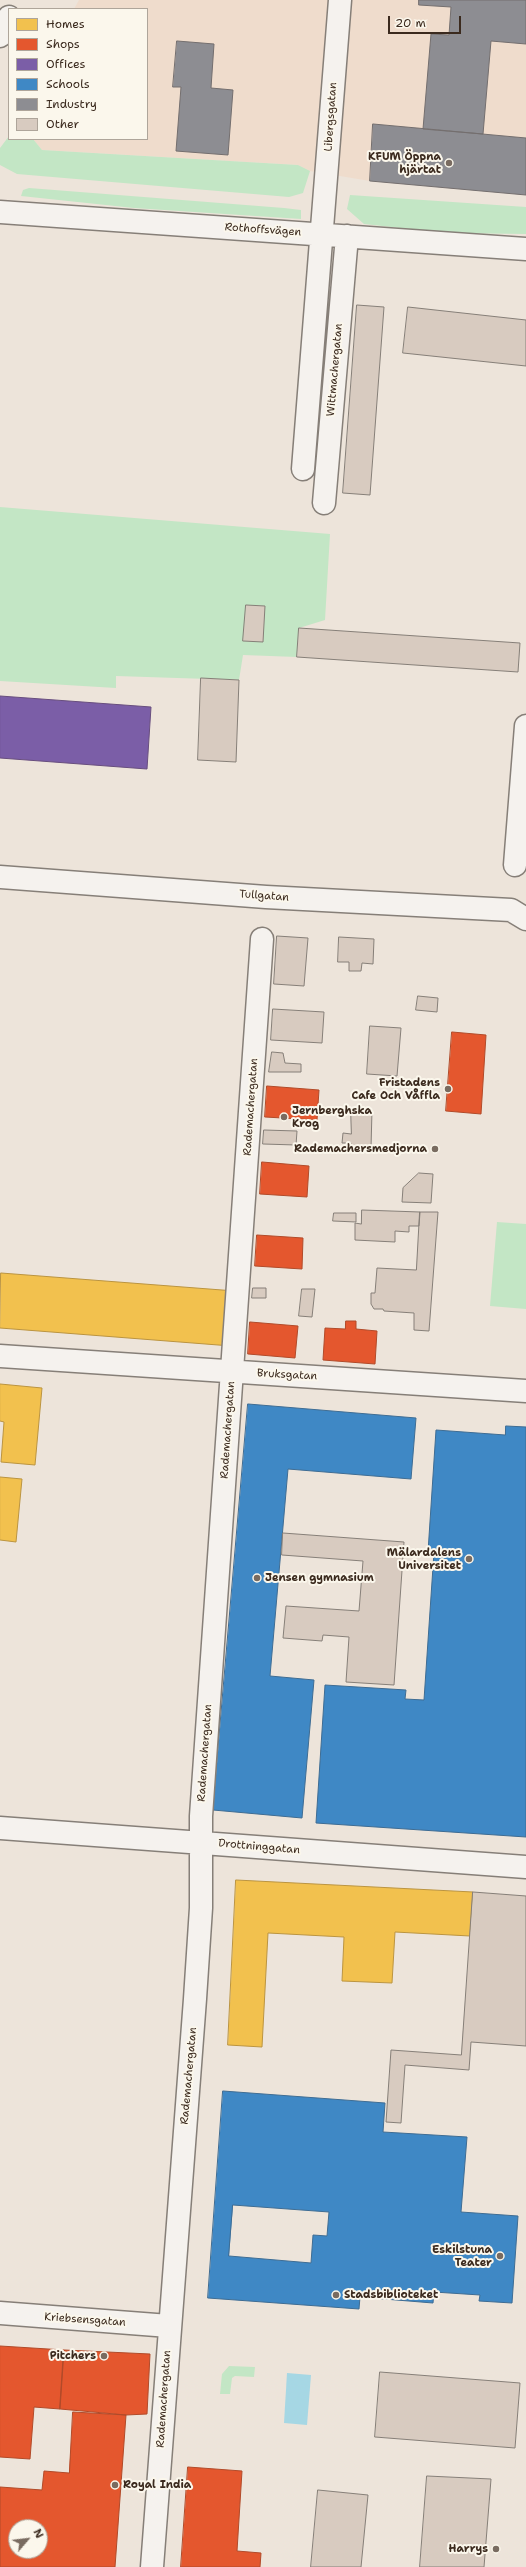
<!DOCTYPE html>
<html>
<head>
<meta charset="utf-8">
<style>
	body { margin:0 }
	#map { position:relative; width:526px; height:2567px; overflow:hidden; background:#ede4da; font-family:"Shantell Sans",sans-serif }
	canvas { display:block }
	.legend { position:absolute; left:8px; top:8px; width:140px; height:132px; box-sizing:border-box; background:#fbf7ec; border:1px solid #aea59a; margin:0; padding:5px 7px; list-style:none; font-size:12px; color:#3b2a1e }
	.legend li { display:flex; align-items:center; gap:8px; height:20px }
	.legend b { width:20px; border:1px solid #aea59a }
	.north { position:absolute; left:8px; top:2519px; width:40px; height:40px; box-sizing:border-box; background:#fbf7ec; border:1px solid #aea59a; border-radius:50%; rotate:62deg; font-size:11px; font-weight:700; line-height:16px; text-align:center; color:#3b2a1e }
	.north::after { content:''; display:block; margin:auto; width:14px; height:18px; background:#796b60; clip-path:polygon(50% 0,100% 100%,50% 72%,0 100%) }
	.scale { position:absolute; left:388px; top:16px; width:73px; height:18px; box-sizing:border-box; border:2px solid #3b2a1e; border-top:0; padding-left:5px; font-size:12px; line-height:14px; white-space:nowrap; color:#3b2a1e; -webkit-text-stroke:3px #fbf7ec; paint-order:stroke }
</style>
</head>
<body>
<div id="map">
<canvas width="526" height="2567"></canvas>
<ul class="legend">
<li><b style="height:11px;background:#f2c14e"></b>Homes</li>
<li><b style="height:11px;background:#e4572e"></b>Shops</li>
<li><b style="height:11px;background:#7b5ea7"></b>Offices</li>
<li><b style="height:11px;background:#3f88c5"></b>Schools</li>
<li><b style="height:11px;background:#8d8d92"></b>Industry</li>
<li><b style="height:11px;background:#d8cbc0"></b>Other</li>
</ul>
<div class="north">N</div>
<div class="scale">20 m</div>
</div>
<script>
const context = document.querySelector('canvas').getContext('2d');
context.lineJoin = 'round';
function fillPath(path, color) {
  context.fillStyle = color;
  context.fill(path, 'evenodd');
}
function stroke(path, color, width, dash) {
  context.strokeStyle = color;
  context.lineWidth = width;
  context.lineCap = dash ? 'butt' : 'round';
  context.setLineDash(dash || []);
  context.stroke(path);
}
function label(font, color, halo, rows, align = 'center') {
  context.font = font + ' "Shantell Sans",sans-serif';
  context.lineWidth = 4;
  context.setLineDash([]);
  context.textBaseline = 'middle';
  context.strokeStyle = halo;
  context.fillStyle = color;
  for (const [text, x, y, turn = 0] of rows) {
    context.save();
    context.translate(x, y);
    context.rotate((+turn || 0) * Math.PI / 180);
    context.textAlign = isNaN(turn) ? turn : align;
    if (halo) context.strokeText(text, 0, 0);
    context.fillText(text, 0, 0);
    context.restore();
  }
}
const built = new Path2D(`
	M 79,0 L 526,0 L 526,195 L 370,181 L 310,171 L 298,165 L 42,150 L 33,139 L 147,139 L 147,9 L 74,9 Z`);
const green = new Path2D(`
	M 9,136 L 9,139 L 33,139 L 42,150 L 298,165 L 310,171 L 303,193 L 289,197 L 17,174 L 0,165 L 0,148 Z
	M 29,188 L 284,208 L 301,210 L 301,219 L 134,208 L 21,196 L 23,190 Z
	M 350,195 L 526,207 L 526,234 L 446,233 L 364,224 L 347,209 Z
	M 0,507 L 330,534 L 325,620 L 299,628 L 297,657 L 243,655 L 239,680 L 116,676 L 116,688 L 0,681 Z
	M 497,1222 L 526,1224 L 526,1309 L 490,1306 Z
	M 229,2366 L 255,2367 L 254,2377 L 235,2376 L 232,2378 L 230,2394 L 220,2394 L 222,2374 Z`);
const water = new Path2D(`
	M 287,2373 L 311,2375 L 307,2425 L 284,2423 Z`);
const homes = new Path2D(`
	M 1,1273 L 235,1291 L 231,1346 L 0,1328 Z
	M 0,1384 L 42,1388 L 35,1465 L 1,1462 L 4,1422 L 0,1421 Z
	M 0,1477 L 22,1479 L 16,1542 L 0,1540 Z
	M 236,1880 L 473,1892 L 470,1936 L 395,1932 L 392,1983 L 342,1981 L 344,1937 L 268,1933 L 262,2047 L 228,2045 Z`);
const shops = new Path2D(`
	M 452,1032 L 486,1035 L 481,1114 L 446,1111 Z
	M 267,1086 L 319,1090 L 317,1120 L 265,1117 Z
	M 262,1162 L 309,1166 L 307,1197 L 260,1194 Z
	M 257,1235 L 303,1238 L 302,1269 L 255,1266 Z
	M 346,1321 L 356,1321 L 356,1329 L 377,1331 L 375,1364 L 323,1360 L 325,1328 L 345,1329 Z
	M 250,1322 L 298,1326 L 295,1358 L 248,1354 Z
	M 0,2346 L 64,2350 L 60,2409 L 34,2407 L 30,2459 L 0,2457 Z
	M 64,2350 L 150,2354 L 147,2414 L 126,2415 L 60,2409 Z
	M 73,2412 L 126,2415 L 115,2567 L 0,2567 L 0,2487 L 42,2490 L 44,2471 L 69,2473 ZM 16,2527 L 40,2527 L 40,2551 L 16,2551 Z
	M 188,2467 L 242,2471 L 237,2551 L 261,2553 L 260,2567 L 181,2567 Z`);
const offices = new Path2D(`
	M 0,696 L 151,707 L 147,769 L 0,758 Z`);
const schools = new Path2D(`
	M 248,1404 L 416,1418 L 411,1479 L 288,1469 L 270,1676 L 314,1680 L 302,1818 L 213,1810 Z
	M 506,1426 L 526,1427 L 526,1837 L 316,1823 L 325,1685 L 406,1690 L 405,1699 L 424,1700 L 434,1552 L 428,1552 L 436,1430 L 505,1435 Z
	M 223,2091 L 385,2103 L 383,2132 L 467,2137 L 461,2212 L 518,2216 L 512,2303 L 479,2301 L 480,2295 L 434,2292 L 433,2303 L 360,2297 L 359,2309 L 208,2298 ZM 233,2205 L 329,2212 L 327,2236 L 313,2235 L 311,2263 L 229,2256 Z`);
const industry = new Path2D(`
	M 419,0 L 526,0 L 526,44 L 491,41 L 483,134 L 423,129 L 431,34 L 449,35 L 451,7 L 419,5 Z
	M 177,41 L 214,44 L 211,88 L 233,90 L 228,155 L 176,151 L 181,87 L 173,87 Z
	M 373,124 L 526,138 L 526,195 L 370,181 Z`);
const building = new Path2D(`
	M 357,305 L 384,307 L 370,495 L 343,493 Z
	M 408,307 L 526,320 L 526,366 L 403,353 Z
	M 246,605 L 265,606 L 263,642 L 243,641 Z
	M 299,628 L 520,643 L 518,672 L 297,657 Z
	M 201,678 L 239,680 L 236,762 L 198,760 Z
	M 277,936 L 308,938 L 304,986 L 274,984 Z
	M 339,937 L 374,939 L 373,964 L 362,963 L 361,971 L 349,971 L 349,962 L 338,962 Z
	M 418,996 L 438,998 L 437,1012 L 416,1010 Z
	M 273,1009 L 324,1012 L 322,1043 L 271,1040 Z
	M 370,1026 L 401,1028 L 397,1076 L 367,1074 Z
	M 272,1052 L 283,1053 L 285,1063 L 301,1064 L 301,1072 L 269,1072 Z
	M 351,1110 L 372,1110 L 371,1148 L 351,1148 L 351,1143 L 342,1143 L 343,1133 L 351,1134 Z
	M 264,1130 L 297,1131 L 296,1145 L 263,1144 Z
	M 419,1173 L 433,1174 L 431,1203 L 402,1202 L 403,1188 Z
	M 362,1210 L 420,1212 L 419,1226 L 409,1226 L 409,1232 L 395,1231 L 395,1242 L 355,1240 L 355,1223 L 361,1224 Z
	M 420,1212 L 438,1212 L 429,1331 L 414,1330 L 414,1313 L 384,1311 L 383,1309 L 374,1309 L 371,1304 L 371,1293 L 375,1293 L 377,1268 L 416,1270 Z
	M 334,1213 L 356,1213 L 356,1222 L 333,1221 Z
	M 253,1288 L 266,1288 L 266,1298 L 252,1298 Z
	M 302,1289 L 315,1289 L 312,1317 L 299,1316 Z
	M 283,1533 L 404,1542 L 394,1685 L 346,1682 L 349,1637 L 323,1635 L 322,1641 L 283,1638 L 286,1606 L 359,1611 L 363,1561 L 282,1555 Z
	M 473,1892 L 526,1896 L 526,2046 L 471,2042 L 469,2070 L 405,2065 L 401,2123 L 386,2122 L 391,2050 L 461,2055 Z
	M 380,2372 L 520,2383 L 515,2448 L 375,2437 Z
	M 427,2476 L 491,2479 L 484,2567 L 420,2567 Z
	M 318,2490 L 368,2495 L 361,2567 L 311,2567 Z`);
const minor = new Path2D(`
	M 0,212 L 526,249
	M 303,469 L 340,0
	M 324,503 L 347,236
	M 515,865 L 526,726
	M 0,1356 L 526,1391
	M 0,1828 L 526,1867
	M 0,2313 L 169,2326
	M 152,2567 L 195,1999 L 201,1908 L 201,1816 L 262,939`);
const tertiary = new Path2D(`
	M 0,36 L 9,17
	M 0,877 L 266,897 L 511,910 L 526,919`);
const markers = [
	[449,163,4,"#796b60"],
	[448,1089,4,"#796b60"],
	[284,1117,4,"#796b60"],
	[435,1149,4,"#796b60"],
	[469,1559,4,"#796b60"],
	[257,1578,4,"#796b60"],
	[500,2256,4,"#796b60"],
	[336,2295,4,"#796b60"],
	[104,2356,4,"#796b60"],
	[115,2485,4,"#796b60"],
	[496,2549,4,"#796b60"]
];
const streetNames = [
	["Libergsgatan",331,117,-86],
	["Rothoffsvägen",263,230,4],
	["Wittmachergatan",335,370,-85],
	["Tullgatan",264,896,4],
	["Rademachergatan",251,1107,-86],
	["Bruksgatan",287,1375,3],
	["Rademachergatan",228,1430,-86],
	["Rademachergatan",205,1753,-86],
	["Drottninggatan",259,1847,5],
	["Rademachergatan",189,2076,-85],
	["Kriebsensgatan",85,2320,4],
	["Rademachergatan",164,2399,-86]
];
const poiNames = [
	["KFUM Öppna",441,157],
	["hjärtat",441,170],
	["Fristadens",440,1083],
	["Cafe Och Våffla",440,1096],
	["Jernberghska",292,1111,"left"],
	["Krog",292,1124,"left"],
	["Rademachersmedjorna",427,1149],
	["Mälardalens",461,1553],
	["Universitet",461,1566],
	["Jensen gymnasium",265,1578,"left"],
	["Eskilstuna",492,2250],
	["Teater",492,2263],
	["Stadsbiblioteket",344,2295,"left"],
	["Pitchers",96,2356],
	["Royal India",123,2485,"left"],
	["Harrys",488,2549]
];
fillPath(built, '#efdccc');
fillPath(green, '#c3e6c5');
fillPath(water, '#a6d7e4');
fillPath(homes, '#f2c14e');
stroke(homes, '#bb9440', 1);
fillPath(shops, '#e4572e');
stroke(shops, '#b14a29', 1);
fillPath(offices, '#7b5ea7');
stroke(offices, '#684e7e', 1);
fillPath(schools, '#3f88c5');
stroke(schools, '#3e6c93', 1);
fillPath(industry, '#8d8d92');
stroke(industry, '#746f6f', 1);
fillPath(building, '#d8cbc0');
stroke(building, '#867f78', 1);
stroke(minor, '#867f78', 25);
stroke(tertiary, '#867f78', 25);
stroke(minor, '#f5f2ee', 22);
stroke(tertiary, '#f5f2ee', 22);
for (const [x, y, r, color] of markers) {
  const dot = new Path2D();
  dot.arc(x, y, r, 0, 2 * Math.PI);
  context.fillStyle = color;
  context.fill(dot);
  stroke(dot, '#fbf7ec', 1.5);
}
label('11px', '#3b2a1e', '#fbf7ec', streetNames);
label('bold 11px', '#3b2a1e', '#fbf7ec', poiNames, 'right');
</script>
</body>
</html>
